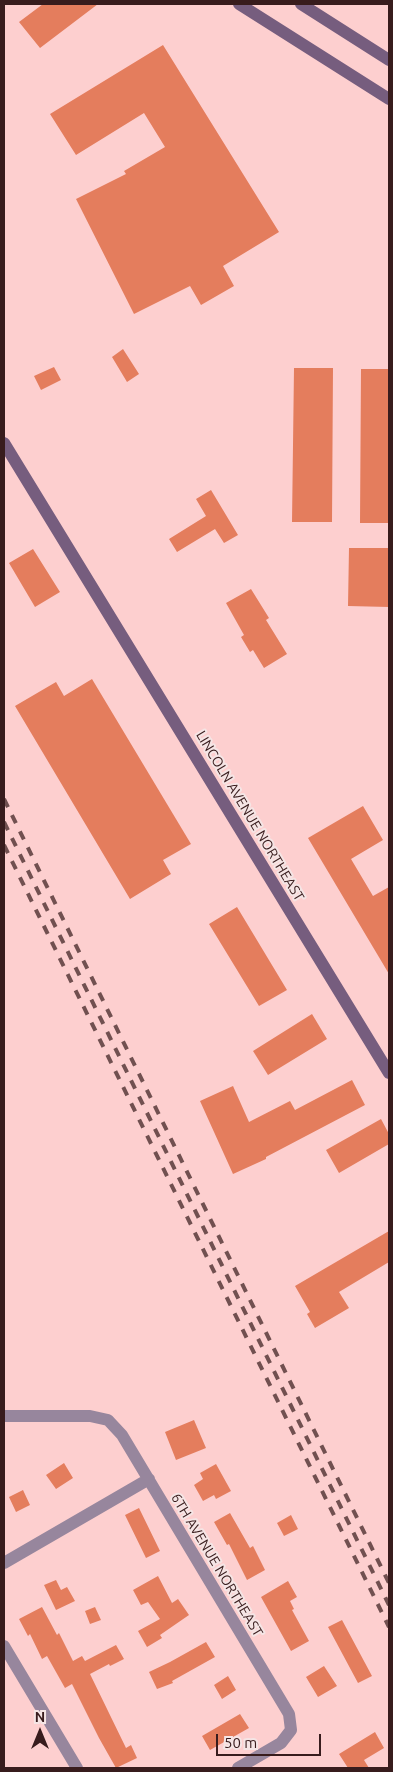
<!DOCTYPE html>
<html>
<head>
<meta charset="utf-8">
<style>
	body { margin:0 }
	#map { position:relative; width:393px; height:1772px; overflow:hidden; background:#fdcfcf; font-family:Ubuntu,sans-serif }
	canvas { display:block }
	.frame { position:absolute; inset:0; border:5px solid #381c1d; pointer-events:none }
	.north { position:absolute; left:15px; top:1707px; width:50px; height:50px; -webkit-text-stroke:4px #f5e5e5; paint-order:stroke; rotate:0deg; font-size:14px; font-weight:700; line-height:20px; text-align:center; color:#381c1d }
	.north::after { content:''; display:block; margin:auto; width:18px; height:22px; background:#381c1d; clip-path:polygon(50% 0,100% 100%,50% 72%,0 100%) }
	.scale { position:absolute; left:216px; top:1734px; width:105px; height:22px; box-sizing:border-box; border:2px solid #381c1d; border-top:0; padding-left:6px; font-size:15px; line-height:18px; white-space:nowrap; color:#381c1d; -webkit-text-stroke:4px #f5e5e5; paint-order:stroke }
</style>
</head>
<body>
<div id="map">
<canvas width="393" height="1772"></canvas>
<div class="frame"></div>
<div class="north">N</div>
<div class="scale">50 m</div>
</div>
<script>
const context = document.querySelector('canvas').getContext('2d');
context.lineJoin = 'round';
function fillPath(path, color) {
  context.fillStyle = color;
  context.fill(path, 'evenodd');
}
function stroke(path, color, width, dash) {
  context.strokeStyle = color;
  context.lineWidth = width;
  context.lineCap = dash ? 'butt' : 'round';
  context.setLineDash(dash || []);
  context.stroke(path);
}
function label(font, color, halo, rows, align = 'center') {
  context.font = font + ' Ubuntu,sans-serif';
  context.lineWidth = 4;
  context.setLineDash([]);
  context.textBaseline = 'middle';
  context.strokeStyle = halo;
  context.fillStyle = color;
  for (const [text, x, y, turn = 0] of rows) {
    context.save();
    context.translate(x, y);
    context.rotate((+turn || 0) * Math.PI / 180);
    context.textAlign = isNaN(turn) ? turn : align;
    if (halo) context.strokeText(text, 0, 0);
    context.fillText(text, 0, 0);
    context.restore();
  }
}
const building = new Path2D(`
	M 43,4 L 98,4 L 40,48 L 19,22 Z
	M 163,45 L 279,232 L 223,266 L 234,286 L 201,305 L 190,286 L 134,314 L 76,199 L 126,174 L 124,171 L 165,147 L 144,113 L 76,155 L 50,114 Z
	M 123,349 L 139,374 L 127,382 L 112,357 Z
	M 54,367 L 61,380 L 41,390 L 34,376 Z
	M 294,368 L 333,368 L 332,522 L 292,522 Z
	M 361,369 L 389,369 L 389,523 L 360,523 Z
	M 211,490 L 238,535 L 224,543 L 215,529 L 177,552 L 169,539 L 206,516 L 196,499 Z
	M 349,548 L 389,548 L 389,607 L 348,606 Z
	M 33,549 L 60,592 L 35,607 L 9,563 Z
	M 251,589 L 269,618 L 266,620 L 287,654 L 264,668 L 253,650 L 250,652 L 241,637 L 244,635 L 226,603 Z
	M 92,679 L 191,844 L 163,860 L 171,874 L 130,899 L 15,706 L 56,682 L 64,696 Z
	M 363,806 L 383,840 L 351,859 L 373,896 L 389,887 L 389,974 L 308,838 Z
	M 237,907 L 287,990 L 259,1006 L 209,924 Z
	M 312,1014 L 327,1039 L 268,1075 L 253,1051 Z
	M 352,1080 L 365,1105 L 266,1157 L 266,1159 L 233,1174 L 200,1101 L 233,1086 L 249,1122 L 290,1101 L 295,1110 Z
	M 381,1119 L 389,1134 L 389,1144 L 339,1173 L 326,1150 Z
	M 389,1231 L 389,1262 L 339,1292 L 349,1308 L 315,1328 L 307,1314 L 310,1312 L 295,1286 Z
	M 194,1420 L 206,1448 L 176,1460 L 165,1432 Z
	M 64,1463 L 73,1478 L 56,1489 L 46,1475 Z
	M 216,1464 L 231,1491 L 216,1499 L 214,1495 L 203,1501 L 194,1485 L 203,1479 L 200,1473 Z
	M 23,1490 L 30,1505 L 16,1512 L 9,1497 Z
	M 139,1508 L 160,1551 L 146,1558 L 125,1515 Z
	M 230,1513 L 250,1548 L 253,1546 L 265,1570 L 247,1580 L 229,1544 L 227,1545 L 214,1522 Z
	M 291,1515 L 298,1529 L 284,1536 L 277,1523 Z
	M 158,1576 L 172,1603 L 178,1599 L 189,1615 L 160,1635 L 162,1638 L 147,1647 L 138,1631 L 160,1619 L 148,1602 L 141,1605 L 133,1590 Z
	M 56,1580 L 61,1590 L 67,1587 L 75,1601 L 56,1610 L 44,1585 Z
	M 288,1581 L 297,1597 L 290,1601 L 294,1609 L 292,1610 L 309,1641 L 291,1651 L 261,1597 Z
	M 42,1607 L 57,1635 L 59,1633 L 73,1661 L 82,1656 L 85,1661 L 116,1645 L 124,1659 L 110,1666 L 109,1664 L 90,1674 L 126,1748 L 131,1745 L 137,1758 L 116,1768 L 99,1738 L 72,1684 L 65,1688 L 47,1656 L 42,1659 L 30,1634 L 28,1636 L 19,1619 Z
	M 95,1607 L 101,1620 L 90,1624 L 85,1611 Z
	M 342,1620 L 372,1676 L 358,1683 L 328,1627 Z
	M 206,1642 L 215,1657 L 172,1681 L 173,1683 L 157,1689 L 149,1672 L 170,1662 Z
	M 324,1666 L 337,1686 L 318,1697 L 306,1677 Z
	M 228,1676 L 236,1690 L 222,1699 L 214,1685 Z
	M 240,1714 L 249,1728 L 210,1750 L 202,1736 Z
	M 375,1732 L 384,1748 L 364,1760 L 369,1768 L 348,1768 L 339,1754 Z`);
const street = new Path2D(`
	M 4,1416 L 90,1416 L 108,1420 L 122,1435 L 289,1714 L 291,1730 L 281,1743 L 238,1768
	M 4,1563 L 149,1479
	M 4,1646 L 77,1768`);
const secondary = new Path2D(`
	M 239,4 L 389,99
	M 301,4 L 389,60
	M 4,443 L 389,1073`);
const rail = new Path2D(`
	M 4,799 L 389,1583
	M 4,822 L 389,1605
	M 4,845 L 389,1627`);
const streetNames = [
	["LINCOLN AVENUE NORTHEAST",250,816,59],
	["6TH AVENUE NORTHEAST",217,1565,59]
];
fillPath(building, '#e47d5d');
stroke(street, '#97869d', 12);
stroke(secondary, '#765d7e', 12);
stroke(rail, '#715050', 4, [9, 9]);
label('14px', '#381c1d', '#f5e5e5', streetNames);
</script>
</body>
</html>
